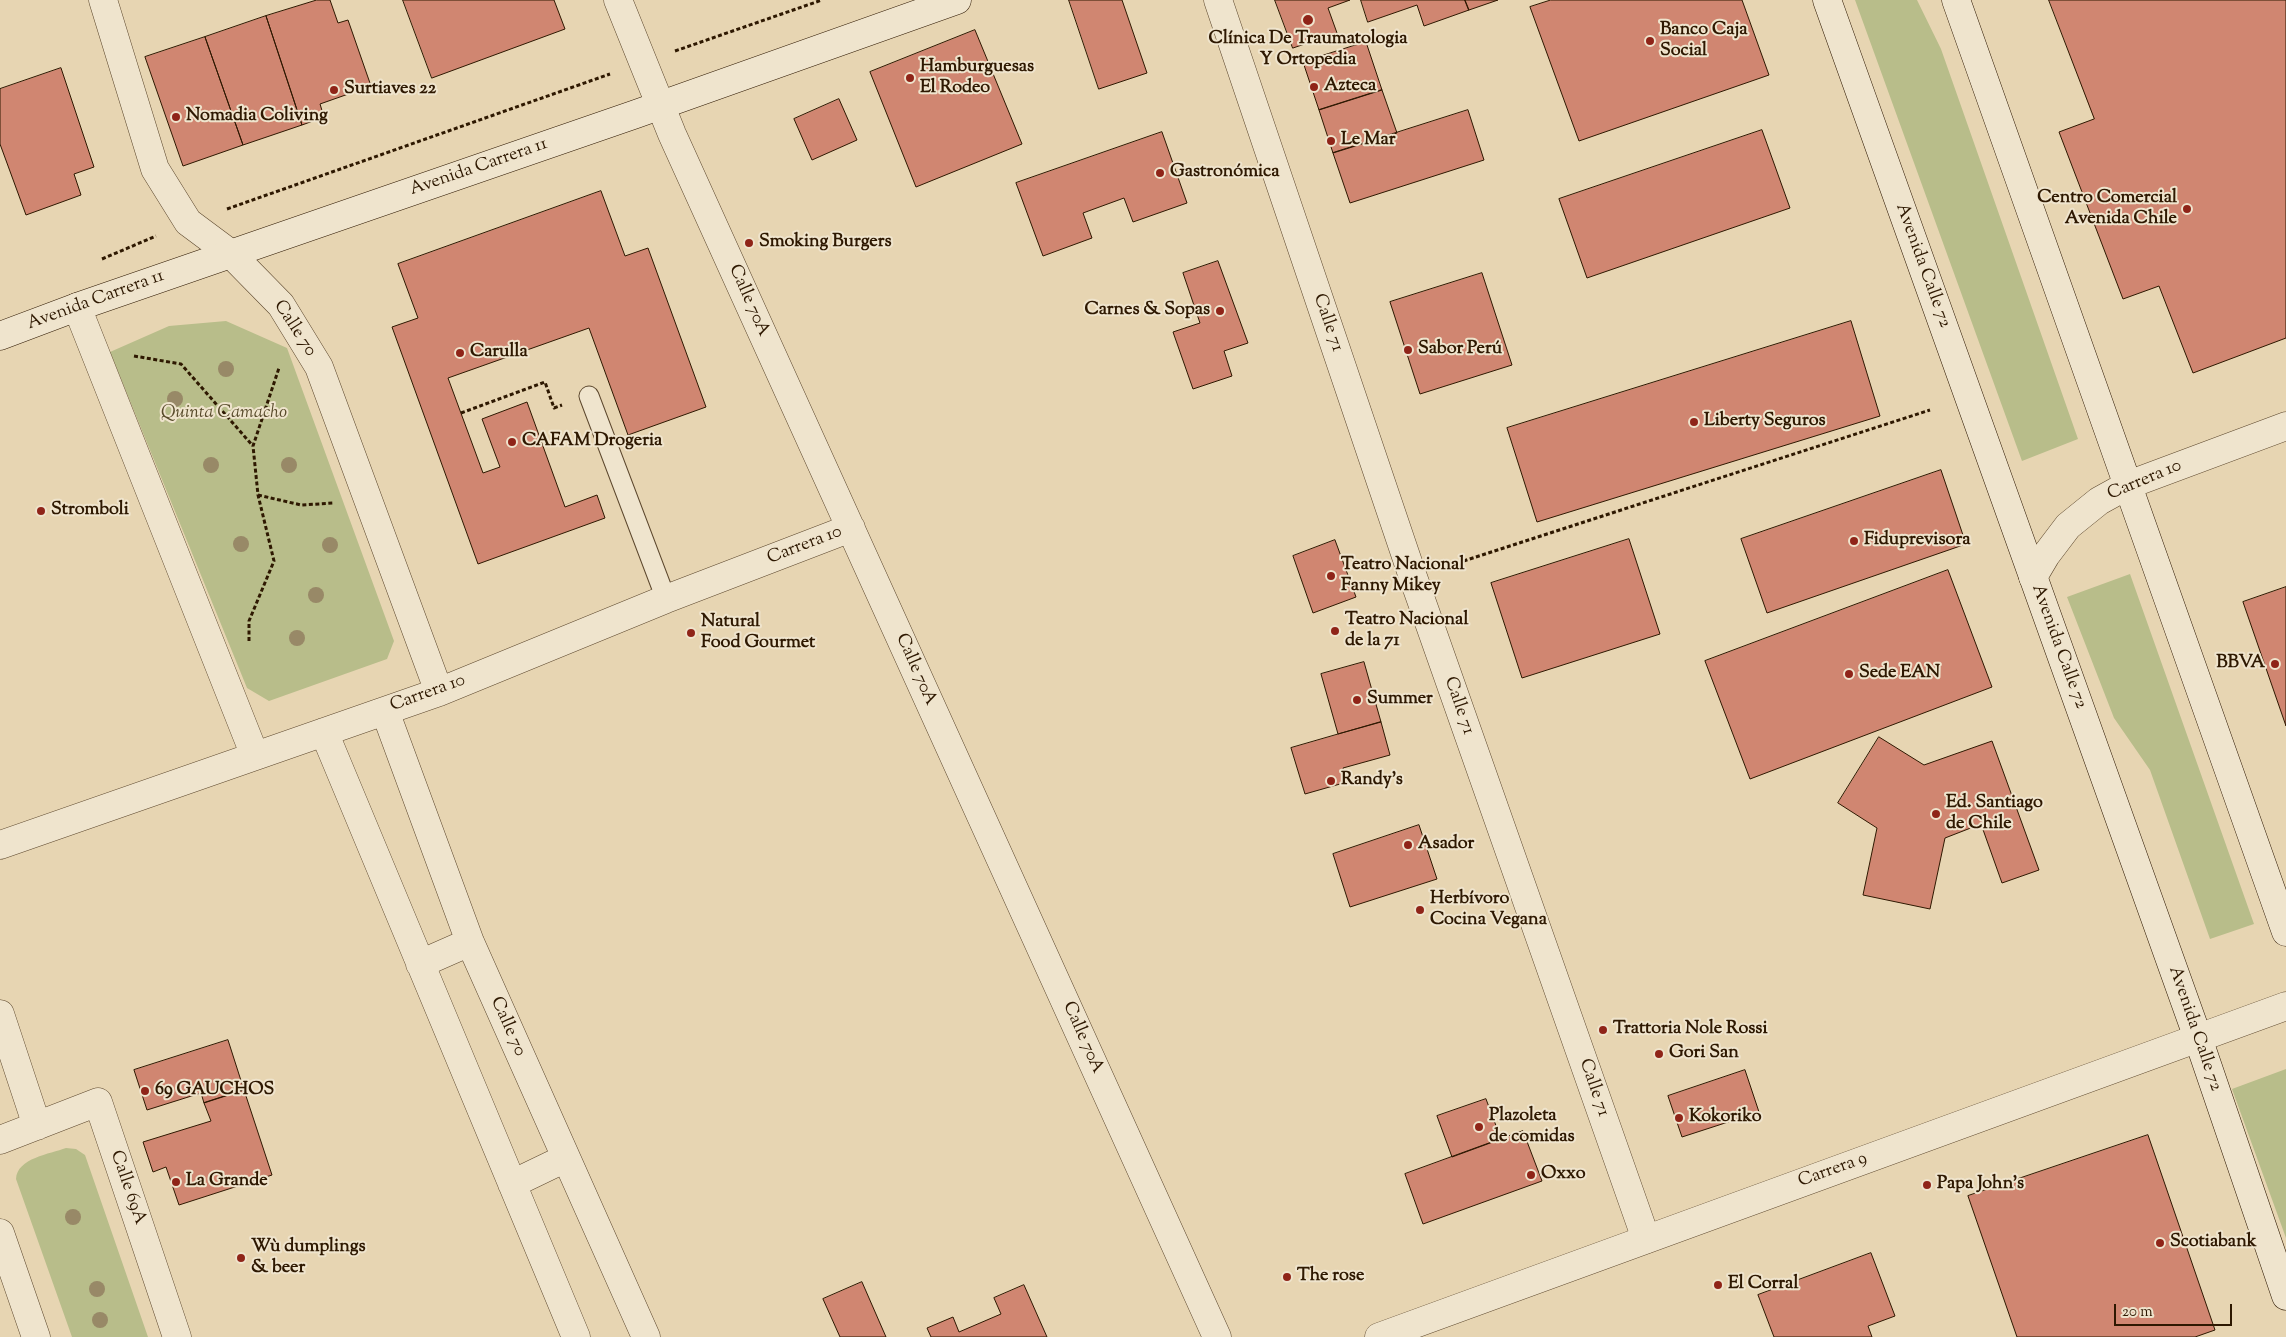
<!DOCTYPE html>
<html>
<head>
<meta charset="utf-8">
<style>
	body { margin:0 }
	#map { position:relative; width:2286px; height:1337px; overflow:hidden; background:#e7d5b2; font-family:"Sorts Mill Goudy",serif }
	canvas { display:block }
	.scale { position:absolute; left:2114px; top:1304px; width:118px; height:22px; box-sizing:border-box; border:2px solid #2e1801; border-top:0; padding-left:6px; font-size:15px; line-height:18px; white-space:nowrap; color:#2e1801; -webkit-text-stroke:4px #efe4cd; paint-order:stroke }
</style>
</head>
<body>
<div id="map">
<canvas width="2286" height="1337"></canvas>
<div class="scale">20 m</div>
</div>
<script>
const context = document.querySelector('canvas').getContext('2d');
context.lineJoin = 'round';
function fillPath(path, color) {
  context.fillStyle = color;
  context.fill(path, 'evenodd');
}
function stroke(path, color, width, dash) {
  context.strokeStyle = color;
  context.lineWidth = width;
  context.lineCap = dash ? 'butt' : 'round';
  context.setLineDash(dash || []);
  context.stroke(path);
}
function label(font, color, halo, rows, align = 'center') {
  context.font = font + ' "Sorts Mill Goudy",serif';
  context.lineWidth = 4;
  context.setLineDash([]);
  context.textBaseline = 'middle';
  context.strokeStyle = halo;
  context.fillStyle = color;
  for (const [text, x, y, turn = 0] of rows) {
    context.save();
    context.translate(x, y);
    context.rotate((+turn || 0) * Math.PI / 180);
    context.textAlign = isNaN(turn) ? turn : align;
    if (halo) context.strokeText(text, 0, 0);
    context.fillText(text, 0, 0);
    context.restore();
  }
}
const green = new Path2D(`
	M 1855,0 L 1917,0 L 1941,49 L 2078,439 L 2022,461 Z
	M 226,321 L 287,348 L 394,641 L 387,659 L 269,701 L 247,688 L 110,352 L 169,326 Z
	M 2130,574 L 2254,924 L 2210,939 L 2150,770 L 2114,718 L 2067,597 Z
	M 2286,1069 L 2286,1238 L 2232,1089 Z
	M 66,1148 L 76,1149 L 85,1155 L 148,1337 L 72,1337 L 16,1179 C 17,1158 50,1154 66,1148 Z`);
const building = new Path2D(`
	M 317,0 L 330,0 L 338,23 L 348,20 L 371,86 L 320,104 L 324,117 L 302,125 L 266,16 Z
	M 403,0 L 554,0 L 565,29 L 432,78 Z
	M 1069,0 L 1122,0 L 1147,73 L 1099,89 Z
	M 1275,0 L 1350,0 L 1328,8 L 1337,33 L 1293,48 Z
	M 1361,0 L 1465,0 L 1469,10 L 1424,26 L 1417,5 L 1368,22 Z
	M 1465,0 L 1498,0 L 1469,10 Z
	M 1551,0 L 1742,0 L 1769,75 L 1579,141 L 1530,7 Z
	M 2049,0 L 2286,0 L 2286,338 L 2193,373 L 2159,286 L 2123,299 L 2059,132 L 2094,119 Z
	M 266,16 L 302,125 L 243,145 L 205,37 Z
	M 975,30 L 1022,144 L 916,187 L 870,72 Z
	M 205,37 L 243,145 L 183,166 L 145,57 Z
	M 1366,42 L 1382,90 L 1319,110 L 1303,62 Z
	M 61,68 L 94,167 L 74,174 L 81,195 L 26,215 L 0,144 L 0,89 Z
	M 1382,90 L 1397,133 L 1333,153 L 1319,110 Z
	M 839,99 L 857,140 L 812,160 L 794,119 Z
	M 1468,110 L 1484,160 L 1350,203 L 1333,153 Z
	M 1762,130 L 1790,208 L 1587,278 L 1559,199 Z
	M 1162,132 L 1187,203 L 1133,222 L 1124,198 L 1083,213 L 1092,238 L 1043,256 L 1016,183 Z
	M 601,191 L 625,256 L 648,248 L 706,407 L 628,435 L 589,328 L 448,378 L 483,473 L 500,467 L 482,419 L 527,402 L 565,507 L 597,495 L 605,518 L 478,564 L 392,327 L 418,318 L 398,264 Z
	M 1218,261 L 1248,343 L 1224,351 L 1232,376 L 1193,389 L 1173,332 L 1200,323 L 1183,273 Z
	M 1482,273 L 1512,365 L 1420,394 L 1390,302 Z
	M 1851,321 L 1880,416 L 1537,522 L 1507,428 Z
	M 1941,470 L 1966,544 L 1767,613 L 1741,539 Z
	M 1629,539 L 1660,634 L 1522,678 L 1491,583 Z
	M 1335,540 L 1356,597 L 1313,613 L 1293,556 Z
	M 1948,570 L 1992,687 L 1750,779 L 1705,661 Z
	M 2286,587 L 2286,726 L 2243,602 Z
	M 1364,662 L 1381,722 L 1338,734 L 1321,674 Z
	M 1381,722 L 1390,755 L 1343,768 L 1347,782 L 1305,794 L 1291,748 Z
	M 1879,737 L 1924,765 L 1992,741 L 2039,870 L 2002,883 L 1981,824 L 1945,838 L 1930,909 L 1863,895 L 1877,828 L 1838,803 Z
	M 1419,825 L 1437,879 L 1350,907 L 1333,854 Z
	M 228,1040 L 244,1090 L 204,1103 L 201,1093 L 147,1110 L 134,1070 Z
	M 1745,1070 L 1759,1112 L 1682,1137 L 1668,1096 Z
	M 244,1090 L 272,1175 L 179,1205 L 166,1167 L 153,1172 L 143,1142 L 211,1121 L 204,1103 Z
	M 1486,1099 L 1501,1139 L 1452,1157 L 1437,1116 Z
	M 1523,1131 L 1542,1181 L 1423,1224 L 1405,1174 Z
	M 2148,1135 L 2215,1330 L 2195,1337 L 2017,1337 L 1968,1196 Z
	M 1871,1253 L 1895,1316 L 1868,1326 L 1872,1337 L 1774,1337 L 1758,1295 Z
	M 862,1282 L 886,1337 L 840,1337 L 823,1299 Z
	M 1024,1285 L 1047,1337 L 931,1337 L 927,1328 L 953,1317 L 959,1332 L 1001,1314 L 994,1298 Z`);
const path = new Path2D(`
	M 675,51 L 822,0
	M 227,209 L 610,74
	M 102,259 L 156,236
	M 134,356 L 181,364 L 253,446
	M 461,413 L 545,382 L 554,408 L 562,405
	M 258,495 L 301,505 L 334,503
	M 1445,567 L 1930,410
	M 249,641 L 249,621 L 274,561 L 258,495 L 253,446 L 279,368`);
const service = new Path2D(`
	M 589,396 L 666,599`);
const minor = new Path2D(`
	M 103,0 L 155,169 L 188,222 L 231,254 L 281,305 L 319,367 L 439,692
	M 618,0 L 672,134 L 1217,1337
	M 1218,0 L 1413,577 L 1646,1239
	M 77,307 L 255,756
	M 2033,577 L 2046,555 L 2068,526 L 2099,501 L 2128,485 L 2286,426
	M 385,711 L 470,942 L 646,1337
	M 324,732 L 576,1337
	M 0,845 L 439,692 L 666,599 L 851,528
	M 420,964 L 470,942
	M 0,1014 L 37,1126
	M 0,1140 L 98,1102 L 177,1337
	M 512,1184 L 566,1158
	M 0,1233 L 36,1337`);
const tertiary = new Path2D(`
	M 1379,1337 L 2286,1006`);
const secondary = new Path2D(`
	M 1827,0 L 2198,1038 L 2286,1296
	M 1956,0 L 2286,932
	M 0,336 L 77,307 L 636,114 L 957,0`);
const trees = [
	[226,369],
	[175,399],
	[211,465],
	[289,465],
	[241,544],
	[330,545],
	[316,595],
	[297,638],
	[73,1217],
	[97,1289],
	[100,1320]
];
const markers = [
	[1308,20,6,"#8f2418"],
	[1650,41,5,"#8f2418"],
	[910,78,5,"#8f2418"],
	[1314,87,5,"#8f2418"],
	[334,90,5,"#8f2418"],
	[176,117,5,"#8f2418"],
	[1331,141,5,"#8f2418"],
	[1160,173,5,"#8f2418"],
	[2187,209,5,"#8f2418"],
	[749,243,5,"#8f2418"],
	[1220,311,5,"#8f2418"],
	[1408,350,5,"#8f2418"],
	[460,353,5,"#8f2418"],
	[1694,422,5,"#8f2418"],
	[512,442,5,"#8f2418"],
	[41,511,5,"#8f2418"],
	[1854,541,5,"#8f2418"],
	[1331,576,5,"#8f2418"],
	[1335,631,5,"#8f2418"],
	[691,633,5,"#8f2418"],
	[2275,664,5,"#8f2418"],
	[1849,674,5,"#8f2418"],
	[1357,700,5,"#8f2418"],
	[1331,781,5,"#8f2418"],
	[1936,814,5,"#8f2418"],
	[1408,845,5,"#8f2418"],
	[1420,910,5,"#8f2418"],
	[1603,1030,5,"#8f2418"],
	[1659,1054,5,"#8f2418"],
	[145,1091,5,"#8f2418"],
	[1679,1118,5,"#8f2418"],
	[1479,1127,5,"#8f2418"],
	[1531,1175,5,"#8f2418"],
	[176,1182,5,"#8f2418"],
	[1927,1185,5,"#8f2418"],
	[2160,1243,5,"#8f2418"],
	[241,1258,5,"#8f2418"],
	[1287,1277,5,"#8f2418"],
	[1718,1285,5,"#8f2418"]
];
const poiNames = [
	["Banco Caja",1660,31],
	["Social",1660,52],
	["Clínica De Traumatologia",1308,40,"center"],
	["Y Ortopedia",1308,61,"center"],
	["Hamburguesas",920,68],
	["El Rodeo",920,89],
	["Azteca",1324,87],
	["Surtiaves 22",344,90],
	["Nomadia Coliving",186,117],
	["Le Mar",1341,141],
	["Gastronómica",1170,173],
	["Centro Comercial",2177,199,"right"],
	["Avenida Chile",2177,220,"right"],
	["Smoking Burgers",759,243],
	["Carnes & Sopas",1210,311,"right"],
	["Sabor Perú",1418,350],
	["Carulla",470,353],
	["Liberty Seguros",1704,422],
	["CAFAM Drogeria",522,442],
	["Stromboli",51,511],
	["Fiduprevisora",1864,541],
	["Teatro Nacional",1341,566],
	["Fanny Mikey",1341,587],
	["Teatro Nacional",1345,621],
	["de la 71",1345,642],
	["Natural",701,623],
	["Food Gourmet",701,644],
	["BBVA",2265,664,"right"],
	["Sede EAN",1859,674],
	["Summer",1367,700],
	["Randy's",1341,781],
	["Ed. Santiago",1946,804],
	["de Chile",1946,825],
	["Asador",1418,845],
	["Herbívoro",1430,900],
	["Cocina Vegana",1430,921],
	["Trattoria Nole Rossi",1613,1030],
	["Gori San",1669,1054],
	["69 GAUCHOS",155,1091],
	["Plazoleta",1489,1117],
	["de comidas",1489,1138],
	["Kokoriko",1689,1118],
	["Oxxo",1541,1175],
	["La Grande",186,1182],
	["Papa John's",1937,1185],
	["Scotiabank",2170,1243],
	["Wù dumplings",251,1248],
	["& beer",251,1269],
	["The rose",1297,1277],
	["El Corral",1728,1285]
];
const streetNames = [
	["Avenida Carrera 11",479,168,-19],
	["Avenida Calle 72",1922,266,70],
	["Avenida Carrera 11",96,301,-20],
	["Calle 70A",748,301,66],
	["Calle 71",1327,323,71],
	["Calle 70",294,329,57],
	["Carrera 10",2145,481,-23],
	["Carrera 10",805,546,-21],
	["Avenida Calle 72",2058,647,70],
	["Calle 70A",915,670,66],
	["Carrera 10",428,694,-20],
	["Calle 71",1458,706,71],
	["Calle 70",507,1027,66],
	["Avenida Calle 72",2194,1029,71],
	["Calle 70A",1082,1038,66],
	["Calle 71",1593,1088,71],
	["Carrera 9",1833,1171,-20],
	["Calle 69A",127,1188,71]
];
const parkNames = [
	["Quinta Camacho",224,414]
];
fillPath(green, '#b8bd8a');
fillPath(building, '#d08671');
stroke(building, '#2e1801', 1);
stroke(service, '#5c472d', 21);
stroke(minor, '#5c472d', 29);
stroke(tertiary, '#5c472d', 29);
stroke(secondary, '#2e1801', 29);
stroke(path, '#2e1801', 3, [4, 2.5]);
stroke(service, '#efe4cd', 19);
stroke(minor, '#efe4cd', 28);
stroke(tertiary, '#efe4cd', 28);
stroke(secondary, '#efe4cd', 28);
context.fillStyle = '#988967';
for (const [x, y] of trees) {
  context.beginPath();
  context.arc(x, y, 8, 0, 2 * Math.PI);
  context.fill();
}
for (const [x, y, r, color] of markers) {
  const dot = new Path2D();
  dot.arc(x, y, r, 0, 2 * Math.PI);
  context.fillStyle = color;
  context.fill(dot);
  stroke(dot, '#efe4cd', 2);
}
label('bold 18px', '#2e1801', '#efe4cd', poiNames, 'left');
label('18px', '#2e1801', '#efe4cd', streetNames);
label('italic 18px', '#574a2a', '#efe4cd', parkNames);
</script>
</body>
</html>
